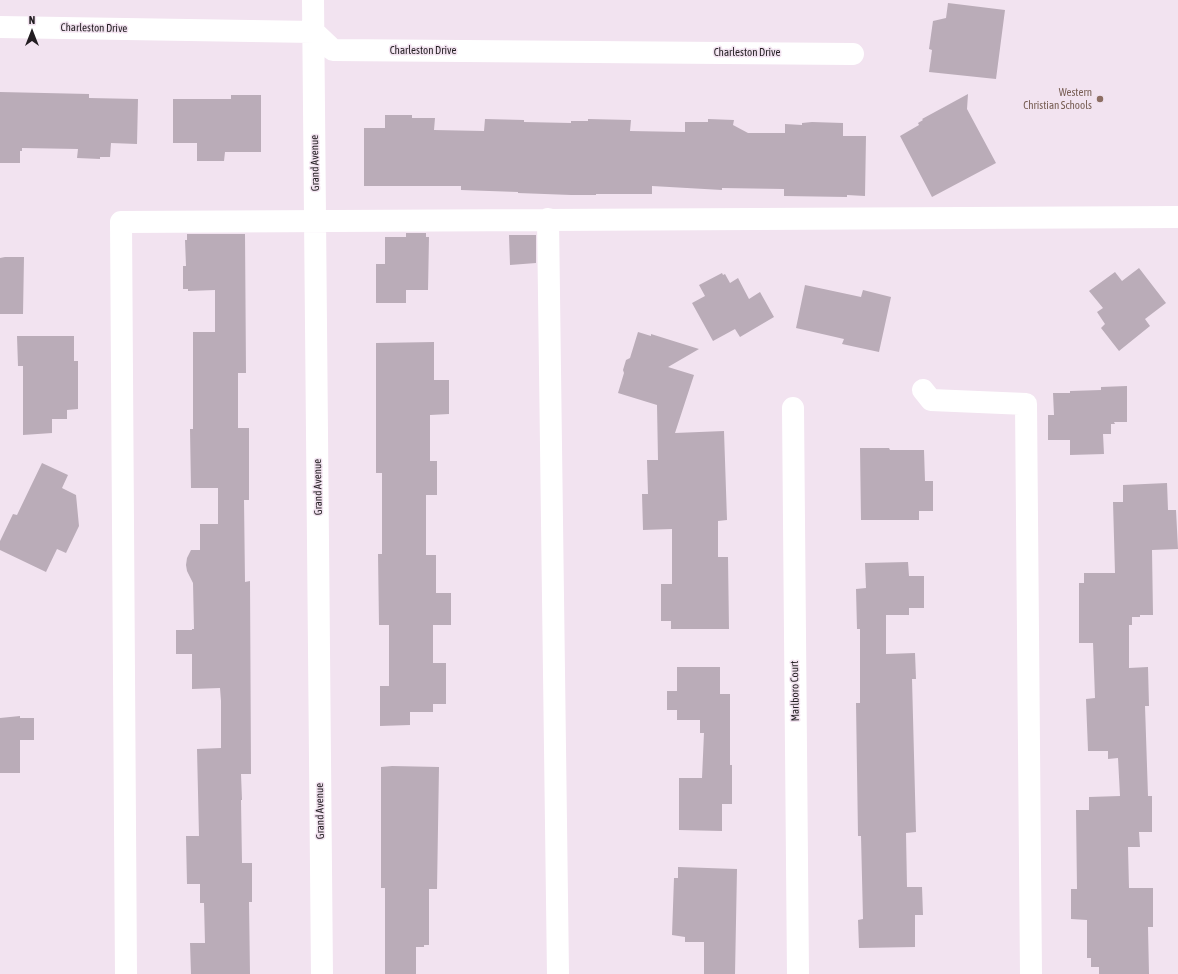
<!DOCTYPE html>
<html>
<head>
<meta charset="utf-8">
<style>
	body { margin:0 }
	#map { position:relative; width:1178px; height:974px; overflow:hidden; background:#f2e3f0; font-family:"Asap Condensed",sans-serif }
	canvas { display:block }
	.north { position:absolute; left:12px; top:12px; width:40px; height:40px; -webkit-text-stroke:3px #f2e3f0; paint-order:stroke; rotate:0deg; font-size:11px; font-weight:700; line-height:16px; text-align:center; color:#231e22 }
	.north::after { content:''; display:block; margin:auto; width:14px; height:18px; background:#231e22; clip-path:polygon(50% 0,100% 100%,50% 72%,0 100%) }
</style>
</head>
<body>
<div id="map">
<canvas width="1178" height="974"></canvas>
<div class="north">N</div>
</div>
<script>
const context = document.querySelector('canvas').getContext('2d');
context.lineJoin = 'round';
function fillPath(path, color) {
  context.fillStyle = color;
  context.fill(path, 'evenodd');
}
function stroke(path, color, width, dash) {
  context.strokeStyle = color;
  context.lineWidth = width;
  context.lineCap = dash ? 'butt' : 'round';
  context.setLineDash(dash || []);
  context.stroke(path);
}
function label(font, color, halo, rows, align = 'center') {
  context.font = font + ' "Asap Condensed",sans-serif';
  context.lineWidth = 3;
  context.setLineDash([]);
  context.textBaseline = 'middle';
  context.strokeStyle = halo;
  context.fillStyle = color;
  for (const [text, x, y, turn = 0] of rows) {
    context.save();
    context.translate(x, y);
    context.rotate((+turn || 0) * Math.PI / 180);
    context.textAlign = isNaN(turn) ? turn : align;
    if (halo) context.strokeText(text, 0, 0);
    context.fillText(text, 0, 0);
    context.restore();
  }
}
const building = new Path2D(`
	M 948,3 L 1005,10 L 996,79 L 929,72 L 932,50 L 929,49 L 933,21 L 946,18 Z
	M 0,92 L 89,94 L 89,98 L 138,99 L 137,144 L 111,143 L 110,157 L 100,157 L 100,159 L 77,158 L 78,149 L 22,148 L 22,151 L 20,151 L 20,163 L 0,163 Z
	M 968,94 L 967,109 L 996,163 L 932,197 L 900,136 L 919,125 L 918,123 L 923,120 L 922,119 Z
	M 231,95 L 261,95 L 261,152 L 225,152 L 224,161 L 197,161 L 197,143 L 173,143 L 173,99 L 231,99 Z
	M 385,115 L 412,115 L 412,118 L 435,118 L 434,130 L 484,131 L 485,119 L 524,120 L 524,122 L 571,123 L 571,121 L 588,121 L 588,119 L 631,120 L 630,131 L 685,132 L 685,122 L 708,122 L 708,119 L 734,120 L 733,125 L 748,133 L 785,133 L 785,124 L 802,125 L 802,123 L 812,122 L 843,123 L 843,136 L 866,136 L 865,196 L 847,195 L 847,197 L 784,196 L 784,189 L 722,188 L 722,190 L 652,186 L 652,194 L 596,194 L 596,195 L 571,195 L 518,193 L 518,192 L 461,190 L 461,186 L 364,186 L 364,128 L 385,128 Z
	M 406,233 L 426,233 L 426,237 L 429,237 L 428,290 L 406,290 L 406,303 L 376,303 L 376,264 L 385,264 L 385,237 L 406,237 Z
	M 187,234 L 245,234 L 246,373 L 238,373 L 238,428 L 249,428 L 249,500 L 244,500 L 245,582 L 250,581 L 251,774 L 241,774 L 242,800 L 241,800 L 242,863 L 252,863 L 252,902 L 249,902 L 250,974 L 191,974 L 190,943 L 205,943 L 204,903 L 200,903 L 200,884 L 187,884 L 186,836 L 199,836 L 197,749 L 221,748 L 221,701 L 220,688 L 192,689 L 192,654 L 176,654 L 176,630 L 192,630 L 192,629 L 194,629 L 193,583 L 187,571 L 186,565 L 187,558 L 191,550 L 200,550 L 200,524 L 218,524 L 218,488 L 191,488 L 190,429 L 193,429 L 193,332 L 215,332 L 215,290 L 188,291 L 188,289 L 183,289 L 183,266 L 186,266 L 185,240 L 187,240 Z
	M 509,235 L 536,235 L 536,263 L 510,265 Z
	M 5,257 L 24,257 L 23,314 L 0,314 L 0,258 Z
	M 1139,268 L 1166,303 L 1145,319 L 1150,326 L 1119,351 L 1101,328 L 1105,324 L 1097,312 L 1103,308 L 1089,291 L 1115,272 L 1122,281 Z
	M 722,273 L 723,275 L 725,274 L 730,283 L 738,278 L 749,299 L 760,292 L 774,317 L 740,337 L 735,329 L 713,341 L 692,303 L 705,296 L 699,285 Z
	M 805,285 L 861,297 L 863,290 L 891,297 L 879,352 L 842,344 L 844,339 L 796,328 Z
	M 638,332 L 651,336 L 651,334 L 699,349 L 668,367 L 694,375 L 675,433 L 724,431 L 727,520 L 718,521 L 718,557 L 728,557 L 729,629 L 671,629 L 671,621 L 661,621 L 661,584 L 672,584 L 672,529 L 643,530 L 642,494 L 648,494 L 647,460 L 658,460 L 657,405 L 618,393 L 624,373 L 623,370 L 626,360 L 630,358 Z
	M 17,336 L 74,336 L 74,361 L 78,361 L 78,409 L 67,410 L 67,419 L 52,419 L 52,433 L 23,435 L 23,366 L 18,366 Z
	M 434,342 L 434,380 L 449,380 L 449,414 L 430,415 L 430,461 L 437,461 L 437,495 L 426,495 L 426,555 L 436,555 L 436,593 L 451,593 L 451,625 L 433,625 L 433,663 L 446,663 L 446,704 L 433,704 L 433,712 L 410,712 L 410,725 L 380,726 L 380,686 L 389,686 L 389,625 L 379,625 L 378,554 L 382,554 L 382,473 L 376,473 L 376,343 Z
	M 1127,386 L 1127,422 L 1114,422 L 1115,424 L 1111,424 L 1111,434 L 1103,434 L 1104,454 L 1070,455 L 1070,440 L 1048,440 L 1048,415 L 1054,415 L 1053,393 L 1070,393 L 1070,391 L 1101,390 L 1101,387 Z
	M 860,448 L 889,448 L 890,450 L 924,450 L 925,481 L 933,481 L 933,511 L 919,511 L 919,520 L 861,520 Z
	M 42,463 L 68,475 L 62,488 L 76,495 L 79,526 L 66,553 L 57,549 L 46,572 L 0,550 L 0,541 L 13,514 L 17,515 Z
	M 1167,483 L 1168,510 L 1176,510 L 1178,549 L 1152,550 L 1153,615 L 1140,615 L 1140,617 L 1132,617 L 1132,625 L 1129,625 L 1129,668 L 1148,667 L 1149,706 L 1145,706 L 1148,796 L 1152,796 L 1152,832 L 1139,832 L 1140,847 L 1128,847 L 1129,888 L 1153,888 L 1153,927 L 1148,927 L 1149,974 L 1099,974 L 1099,967 L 1091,967 L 1091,958 L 1087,958 L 1087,920 L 1071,919 L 1071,889 L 1077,889 L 1076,810 L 1089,810 L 1089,797 L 1120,796 L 1118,758 L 1108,759 L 1108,751 L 1088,751 L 1086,699 L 1095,698 L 1093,643 L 1079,643 L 1079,583 L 1084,583 L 1084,573 L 1115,573 L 1113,502 L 1123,502 L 1123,485 Z
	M 908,562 L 909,576 L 924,576 L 924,608 L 909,608 L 909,615 L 886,615 L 886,654 L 915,653 L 916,679 L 912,679 L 916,832 L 906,833 L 907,887 L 922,887 L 923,915 L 915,915 L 915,947 L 859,948 L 858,920 L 863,919 L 861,836 L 858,836 L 856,703 L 860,703 L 860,629 L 857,629 L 856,589 L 866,588 L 865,563 Z
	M 677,667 L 720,667 L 720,694 L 730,694 L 730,765 L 732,765 L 732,804 L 722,804 L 722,831 L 679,830 L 679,778 L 702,778 L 704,733 L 700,733 L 700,720 L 677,720 L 677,710 L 667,710 L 667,691 L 677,691 Z
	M 20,716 L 20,718 L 34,718 L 34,740 L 20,740 L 20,773 L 0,773 L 0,718 Z
	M 392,766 L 439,767 L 437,889 L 429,889 L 429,945 L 424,945 L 424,947 L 416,947 L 416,974 L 385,974 L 385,888 L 381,888 L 381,767 Z
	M 678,867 L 737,869 L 735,974 L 704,974 L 704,942 L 685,942 L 685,937 L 672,935 L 674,878 L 678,878 Z`);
const minor = new Path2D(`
	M 313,0 L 322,974
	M 0,27 L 314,32 L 333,50 L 853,54
	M 548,219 L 558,974
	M 923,390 L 931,400 L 1026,404 L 1031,974
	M 793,408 L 798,974
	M 126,974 L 121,222 L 1178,217`);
const markers = [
	[1100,99,4,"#8d6e63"]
];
const streetNames = [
	["Charleston Drive",94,28,1],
	["Charleston Drive",423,51],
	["Charleston Drive",747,53],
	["Grand Avenue",315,163,-91],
	["Grand Avenue",318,487,-91],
	["Marlboro Court",795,691,-91],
	["Grand Avenue",320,811,-91]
];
const educationNames = [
	["Western",1092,93],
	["Christian Schools",1092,106]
];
fillPath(building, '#baacb8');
stroke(minor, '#fff', 22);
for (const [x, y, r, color] of markers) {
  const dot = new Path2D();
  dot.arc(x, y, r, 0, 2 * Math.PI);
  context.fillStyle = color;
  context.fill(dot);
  stroke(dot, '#f2e3f0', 1.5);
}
label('11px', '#231e22', '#f2e3f0', streetNames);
label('11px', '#785e54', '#f2e3f0', educationNames, 'right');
</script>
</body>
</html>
